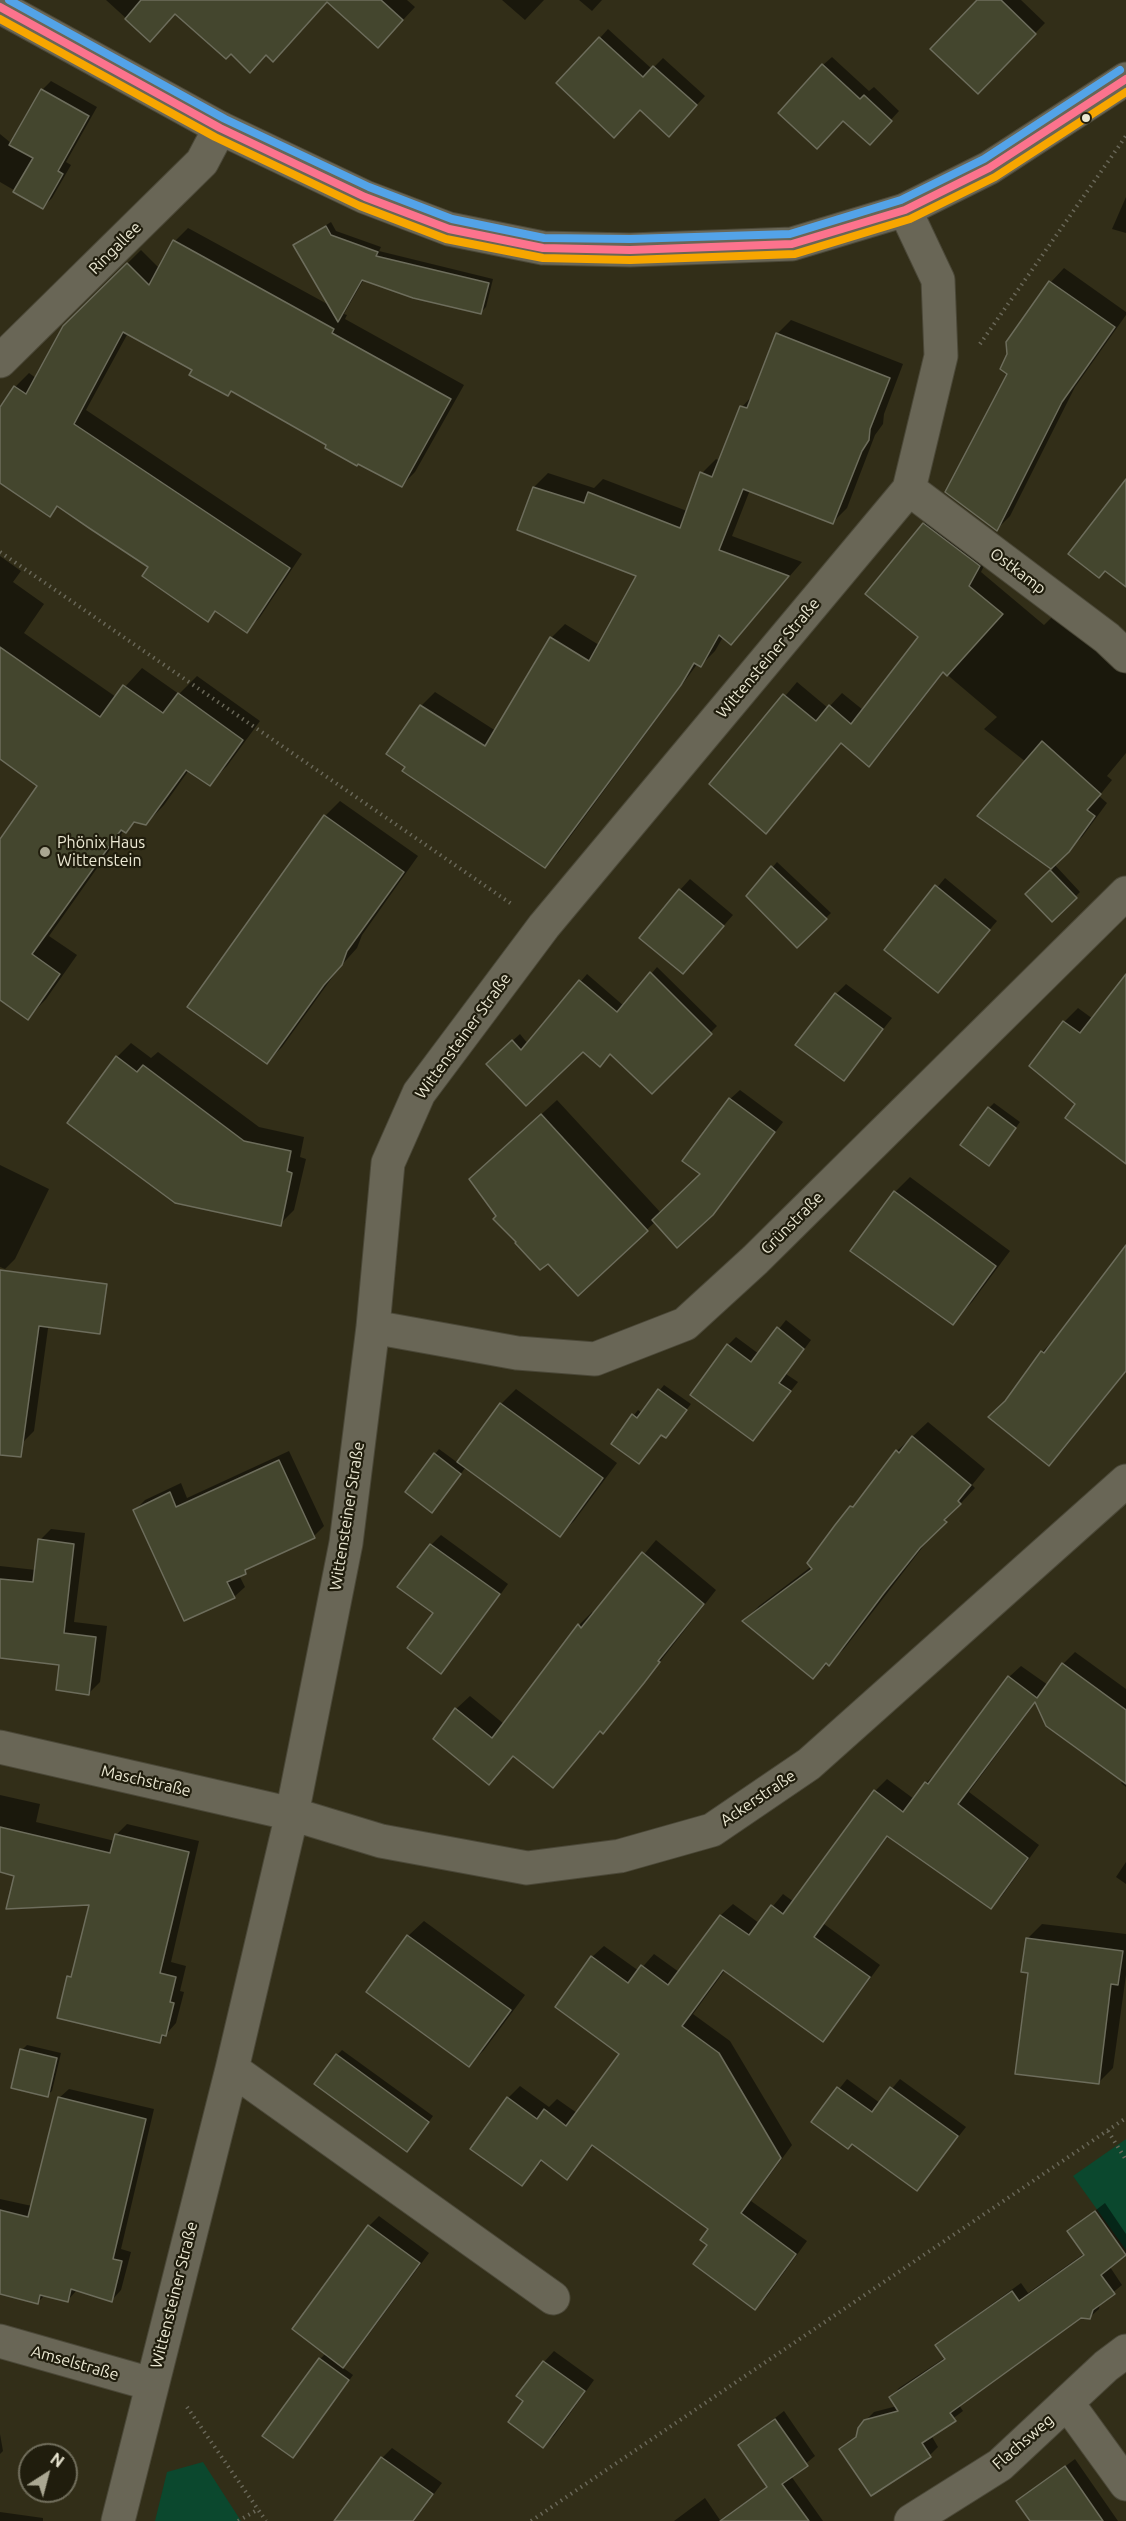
<!DOCTYPE html>
<html>
<head>
<meta charset="utf-8">
<style>
	body { margin:0 }
	#map { position:relative; width:1126px; height:2521px; overflow:hidden; background:#322e18; font-family:Ubuntu,sans-serif }
	canvas { display:block }
	.north { position:absolute; left:18px; top:2443px; width:60px; height:60px; box-sizing:border-box; background:#201d0d; border:2px solid #716e5c; border-radius:50%; rotate:36deg; font-size:16px; font-weight:700; line-height:24px; text-align:center; color:#ebe8d3 }
	.north::after { content:''; display:block; margin:auto; width:21px; height:27px; background:#aaa792; clip-path:polygon(50% 0,100% 100%,50% 72%,0 100%) }
</style>
</head>
<body>
<div id="map">
<canvas width="1126" height="2521"></canvas>
<div class="north">N</div>
</div>
<script>
const context = document.querySelector('canvas').getContext('2d');
context.lineJoin = 'round';
function fillPath(path, color) {
  context.fillStyle = color;
  context.fill(path, 'evenodd');
}
function stroke(path, color, width, dash) {
  context.strokeStyle = color;
  context.lineWidth = width;
  context.lineCap = dash ? 'butt' : 'round';
  context.setLineDash(dash || []);
  context.stroke(path);
}
function label(font, color, halo, rows, align = 'center') {
  context.font = font + ' Ubuntu,sans-serif';
  context.lineWidth = 4.5;
  context.setLineDash([]);
  context.textBaseline = 'middle';
  context.strokeStyle = halo;
  context.fillStyle = color;
  for (const [text, x, y, turn = 0] of rows) {
    context.save();
    context.translate(x, y);
    context.rotate((+turn || 0) * Math.PI / 180);
    context.textAlign = isNaN(turn) ? turn : align;
    if (halo) context.strokeText(text, 0, 0);
    context.fillText(text, 0, 0);
    context.restore();
  }
}
const green = new Path2D(`
	M 1126,2139 L 1126,2250 L 1073,2176 Z
	M 203,2462 L 241,2521 L 155,2521 L 167,2472 Z`);
const shadow = new Path2D(`
	M 106,0 L 407,0 L 415,7 L 391,33 L 327,1 L 267,53 L 231,52 L 176,12 L 150,40 Z
	M 502,0 L 544,0 L 525,20 Z
	M 579,0 L 602,0 L 592,11 Z
	M 979,0 L 1021,0 L 1045,23 L 978,92 Z
	M 608,29 L 652,69 L 663,58 L 705,96 L 677,126 L 640,108 L 600,38 Z
	M 832,57 L 869,91 L 874,87 L 899,111 L 878,134 L 844,119 L 823,65 Z
	M 51,81 L 97,107 L 66,162 L 71,165 L 52,198 L 43,207 L 0,182 L 0,134 L 11,143 L 42,90 Z
	M 1126,197 L 1126,233 L 1112,229 Z
	M 331,222 L 336,231 L 381,247 L 379,251 L 493,279 L 486,307 L 481,312 L 364,279 L 344,314 L 347,315 L 345,319 L 464,385 L 415,472 L 402,485 L 232,390 L 228,395 L 194,369 L 128,333 L 86,410 L 302,554 L 260,617 L 247,631 L 216,611 L 207,620 L 150,567 L 58,505 L 49,515 L 0,467 L 0,410 L 15,387 L 29,373 L 36,378 L 64,326 L 141,250 L 160,269 L 175,241 L 188,228 L 331,306 L 295,245 Z
	M 1064,268 L 1126,312 L 1126,315 L 1075,387 L 1010,516 L 996,530 L 1009,374 L 1007,343 L 1051,282 Z
	M 791,320 L 903,364 L 884,414 L 883,424 L 875,435 L 847,508 L 833,522 L 750,490 L 732,536 L 802,562 L 731,643 L 723,637 L 715,651 L 701,665 L 698,663 L 559,852 L 545,866 L 407,766 L 421,706 L 435,692 L 496,731 L 551,638 L 565,624 L 599,645 L 638,575 L 534,487 L 548,473 L 594,488 L 603,479 L 687,511 L 702,473 L 716,459 L 720,461 L 742,407 L 753,395 L 777,334 Z
	M 937,511 L 991,552 L 981,572 L 1044,625 L 1058,611 L 1126,667 L 1126,753 L 1107,776 L 1112,780 L 1099,796 L 1107,803 L 1082,837 L 1054,864 L 1080,892 L 1052,920 L 1027,894 L 1053,869 L 980,815 L 1026,762 L 984,729 L 997,717 L 944,672 L 882,752 L 869,765 L 843,742 L 766,832 L 711,784 L 797,682 L 828,708 L 842,693 L 863,710 L 920,637 L 924,524 Z
	M 0,556 L 21,571 L 13,582 L 44,604 L 24,633 L 116,697 L 142,668 L 179,694 L 197,676 L 260,721 L 227,766 L 209,784 L 189,770 L 164,805 L 146,824 L 136,821 L 126,831 L 124,830 L 49,936 L 77,955 L 46,999 L 28,1018 L 0,998 L 0,841 L 40,785 L 0,757 Z
	M 340,801 L 418,856 L 362,935 L 357,948 L 339,968 L 282,1047 L 267,1062 L 325,816 Z
	M 777,862 L 831,913 L 797,946 L 748,896 Z
	M 945,878 L 997,921 L 938,991 L 886,949 Z
	M 690,879 L 733,915 L 683,972 L 680,890 Z
	M 657,967 L 717,1026 L 652,1092 L 611,1052 L 583,1050 L 495,1057 L 520,1034 L 528,1044 L 587,974 L 624,1006 Z
	M 1126,976 L 1126,1159 L 1077,1104 L 1031,1066 L 1064,1022 L 1078,1008 L 1093,1019 Z
	M 846,984 L 892,1018 L 844,1079 L 836,994 Z
	M 131,1043 L 151,1058 L 158,1052 L 259,1127 L 304,1137 L 300,1157 L 306,1159 L 294,1210 L 280,1224 L 117,1057 Z
	M 740,1090 L 783,1122 L 722,1203 L 712,1214 L 655,1222 L 578,1294 L 548,1262 L 518,1242 L 498,1216 L 487,1164 L 557,1100 L 661,1213 L 702,1174 L 730,1099 Z
	M 994,1103 L 1020,1122 L 993,1159 L 989,1108 Z
	M 0,1165 L 49,1189 L 15,1259 L 5,1269 L 0,1267 Z
	M 910,1177 L 1010,1251 L 972,1302 L 957,1318 L 895,1192 Z
	M 1126,1249 L 1126,1372 L 1064,1449 L 1049,1464 L 1009,1398 L 1042,1352 L 1058,1336 Z
	M 0,1307 L 50,1314 L 34,1431 L 22,1443 L 0,1440 Z
	M 786,1320 L 811,1340 L 786,1374 L 798,1382 L 753,1439 L 728,1345 L 736,1337 L 759,1354 Z
	M 664,1385 L 691,1404 L 670,1431 L 613,1443 L 634,1415 L 638,1410 L 642,1413 Z
	M 516,1389 L 617,1463 L 574,1521 L 560,1535 L 466,1467 L 432,1511 L 435,1454 L 439,1449 L 458,1463 L 501,1404 Z
	M 928,1422 L 985,1469 L 972,1485 L 975,1488 L 935,1531 L 844,1649 L 813,1677 L 744,1621 L 759,1606 L 812,1566 L 852,1507 L 865,1493 L 897,1451 Z
	M 289,1451 L 324,1526 L 314,1536 L 253,1565 L 239,1575 L 245,1587 L 234,1597 L 135,1510 L 145,1500 L 181,1483 L 187,1498 Z
	M 51,1529 L 85,1533 L 74,1622 L 107,1626 L 100,1682 L 89,1693 L 61,1664 L 0,1656 L 0,1566 L 36,1570 L 40,1540 Z
	M 441,1535 L 508,1584 L 451,1662 L 441,1672 L 431,1545 Z
	M 656,1540 L 716,1590 L 616,1718 L 603,1732 L 601,1731 L 553,1786 L 515,1755 L 489,1783 L 456,1709 L 470,1696 L 504,1724 L 579,1625 L 592,1612 L 594,1614 Z
	M 1075,1652 L 1126,1689 L 1126,1787 L 1121,1783 L 1123,1780 L 1036,1702 L 969,1792 L 1039,1845 L 1002,1896 L 991,1908 L 889,1835 L 824,1924 L 880,1965 L 834,2028 L 823,2040 L 725,1970 L 693,2014 L 730,2041 L 792,2145 L 751,2201 L 807,2241 L 767,2296 L 755,2308 L 709,2245 L 710,2229 L 594,2145 L 567,2178 L 543,2160 L 522,2184 L 472,2148 L 508,2098 L 520,2086 L 549,2107 L 557,2099 L 577,2113 L 622,2054 L 592,1957 L 604,1946 L 639,1971 L 654,1954 L 679,1972 L 721,1915 L 733,1904 L 759,1923 L 783,1894 L 794,1902 L 875,1791 L 887,1779 L 914,1799 L 926,1783 L 938,1771 L 939,1772 L 1009,1677 L 1021,1666 L 1048,1685 L 1063,1664 Z
	M 0,1795 L 40,1804 L 36,1822 L 115,1841 L 116,1835 L 127,1824 L 199,1841 L 171,1962 L 186,1966 L 180,1991 L 184,1992 L 176,2023 L 160,2041 L 69,1977 L 74,1972 L 91,1904 L 16,1875 L 0,1871 Z
	M 1126,1862 L 1126,1884 L 1116,1877 Z
	M 424,1921 L 525,1995 L 484,2050 L 469,2065 L 408,1936 Z
	M 1042,1924 L 1126,1934 L 1126,1975 L 1113,2068 L 1098,2083 L 1030,1972 L 1027,1939 Z
	M 27,2045 L 61,2053 L 52,2091 L 47,2095 L 22,2050 Z
	M 342,2050 L 433,2116 L 412,2145 L 337,2055 Z
	M 847,2079 L 880,2103 L 900,2079 L 966,2127 L 917,2189 L 852,2142 L 813,2122 Z
	M 69,2089 L 154,2109 L 121,2249 L 131,2252 L 121,2290 L 112,2300 L 77,2290 L 67,2301 L 45,2295 L 38,2302 L 0,2293 L 0,2199 L 32,2206 L 59,2098 Z
	M 1105,2203 L 1126,2234 L 1126,2255 L 1110,2267 L 1122,2285 L 1100,2303 L 1099,2309 L 1090,2317 L 1080,2316 L 959,2405 L 963,2411 L 931,2435 L 938,2447 L 930,2455 L 841,2449 L 858,2435 L 865,2421 L 874,2412 L 897,2406 L 891,2397 L 899,2388 L 946,2357 L 937,2345 L 946,2337 L 1021,2283 L 1028,2293 L 1085,2253 L 1069,2231 Z
	M 379,2216 L 429,2253 L 353,2356 L 342,2367 L 353,2375 L 298,2451 L 320,2359 L 326,2353 L 369,2226 Z
	M 554,2351 L 594,2380 L 554,2436 L 543,2446 L 525,2401 L 544,2362 Z
	M 784,2411 L 815,2456 L 791,2476 L 823,2521 L 674,2521 L 705,2498 L 720,2520 L 768,2486 L 740,2445 Z
	M 0,2434 L 3,2451 L 0,2454 Z
	M 392,2448 L 442,2483 L 414,2521 L 336,2521 L 382,2458 Z
	M 1075,2459 L 1118,2521 L 1032,2521 L 1018,2502 Z
	M 0,2512 L 43,2518 L 43,2521 L 0,2521 Z`);
const building = new Path2D(`
	M 141,0 L 381,0 L 403,20 L 378,48 L 327,2 L 273,62 L 266,55 L 250,73 L 231,54 L 226,59 L 175,14 L 150,42 L 125,19 Z
	M 977,0 L 1001,0 L 1036,34 L 978,94 L 930,49 Z
	M 599,37 L 643,77 L 653,66 L 697,105 L 669,137 L 640,110 L 614,138 L 556,83 Z
	M 822,64 L 860,99 L 864,95 L 892,121 L 870,145 L 843,121 L 817,149 L 778,113 Z
	M 41,89 L 89,116 L 58,171 L 63,174 L 43,209 L 13,192 L 33,158 L 9,145 Z
	M 326,226 L 331,235 L 378,252 L 376,256 L 489,283 L 481,314 L 413,298 L 362,280 L 338,322 L 293,245 Z
	M 173,240 L 334,329 L 332,333 L 451,399 L 402,487 L 358,464 L 357,466 L 325,448 L 326,445 L 231,391 L 228,396 L 189,375 L 192,370 L 123,332 L 74,424 L 290,568 L 247,633 L 215,611 L 208,622 L 142,576 L 148,567 L 89,528 L 57,506 L 50,517 L 0,483 L 0,407 L 14,386 L 26,394 L 63,326 L 127,263 L 149,285 Z
	M 1049,281 L 1115,327 L 1062,402 L 997,531 L 945,492 L 1007,374 L 1000,369 L 1007,354 L 1006,342 Z
	M 776,333 L 890,378 L 870,429 L 869,440 L 862,451 L 833,524 L 743,489 L 719,550 L 789,576 L 731,645 L 719,635 L 701,667 L 694,663 L 681,685 L 545,868 L 402,771 L 405,767 L 386,754 L 420,705 L 485,746 L 550,637 L 589,661 L 636,576 L 517,530 L 533,487 L 584,503 L 588,492 L 680,528 L 700,472 L 712,477 L 740,406 L 747,408 Z
	M 1126,479 L 1126,587 L 1105,571 L 1099,578 L 1068,554 Z
	M 923,523 L 980,566 L 969,586 L 1003,614 L 947,676 L 943,672 L 869,767 L 841,743 L 766,834 L 709,784 L 783,694 L 816,721 L 829,705 L 851,724 L 918,637 L 865,594 Z
	M 0,647 L 100,717 L 123,685 L 163,713 L 178,693 L 243,740 L 210,786 L 186,770 L 146,825 L 134,822 L 126,833 L 121,830 L 32,954 L 60,974 L 28,1020 L 0,1000 L 0,839 L 37,786 L 0,759 Z
	M 1042,741 L 1101,794 L 1087,810 L 1095,816 L 1069,852 L 1051,869 L 977,816 Z
	M 324,815 L 404,872 L 347,951 L 342,965 L 324,985 L 267,1064 L 187,1007 Z
	M 771,866 L 827,919 L 797,948 L 746,896 Z
	M 1050,870 L 1077,898 L 1052,922 L 1025,894 Z
	M 935,885 L 990,930 L 938,993 L 884,950 Z
	M 679,889 L 724,926 L 683,974 L 639,938 Z
	M 650,972 L 712,1034 L 652,1094 L 610,1054 L 600,1067 L 583,1052 L 526,1106 L 486,1064 L 512,1040 L 521,1050 L 579,980 L 617,1012 Z
	M 1126,974 L 1126,1164 L 1065,1118 L 1075,1104 L 1029,1066 L 1063,1021 L 1080,1033 Z
	M 835,993 L 883,1029 L 844,1081 L 795,1045 Z
	M 116,1056 L 137,1072 L 143,1065 L 244,1141 L 291,1151 L 287,1171 L 292,1173 L 281,1226 L 175,1203 L 67,1123 Z
	M 729,1098 L 775,1132 L 713,1215 L 677,1248 L 652,1220 L 700,1174 L 682,1161 Z
	M 988,1107 L 1016,1128 L 989,1166 L 960,1145 Z
	M 541,1114 L 648,1231 L 578,1296 L 548,1264 L 540,1270 L 515,1243 L 516,1242 L 493,1219 L 496,1216 L 469,1179 Z
	M 894,1191 L 996,1266 L 953,1325 L 850,1251 Z
	M 1126,1245 L 1126,1371 L 1049,1466 L 988,1417 L 1005,1401 L 1041,1351 L 1044,1353 Z
	M 0,1270 L 107,1284 L 100,1334 L 39,1326 L 21,1457 L 0,1455 Z
	M 777,1327 L 804,1349 L 779,1383 L 791,1391 L 753,1441 L 690,1395 L 727,1344 L 751,1362 Z
	M 658,1389 L 687,1410 L 666,1438 L 661,1435 L 639,1464 L 611,1444 L 632,1414 L 637,1418 Z
	M 500,1403 L 603,1478 L 560,1537 L 457,1462 Z
	M 912,1436 L 971,1485 L 958,1501 L 961,1504 L 944,1520 L 947,1522 L 920,1548 L 884,1593 L 829,1666 L 826,1663 L 813,1679 L 742,1621 L 812,1569 L 807,1563 L 835,1525 L 850,1506 L 853,1507 L 896,1450 L 899,1453 Z
	M 434,1453 L 461,1474 L 432,1513 L 405,1492 Z
	M 279,1460 L 315,1538 L 245,1570 L 246,1574 L 227,1582 L 235,1598 L 184,1621 L 133,1510 L 170,1492 L 176,1507 Z
	M 38,1539 L 74,1544 L 64,1633 L 96,1637 L 89,1695 L 56,1690 L 59,1665 L 0,1658 L 0,1579 L 33,1582 Z
	M 430,1544 L 500,1594 L 441,1674 L 407,1648 L 433,1613 L 397,1587 Z
	M 642,1552 L 704,1604 L 658,1661 L 660,1662 L 644,1683 L 603,1734 L 600,1731 L 553,1788 L 513,1756 L 489,1785 L 433,1739 L 455,1708 L 492,1738 L 578,1624 L 581,1628 Z
	M 1062,1663 L 1126,1710 L 1126,1784 L 1046,1726 L 1035,1702 L 958,1804 L 1028,1858 L 991,1909 L 887,1836 L 814,1937 L 870,1977 L 823,2042 L 723,1970 L 682,2026 L 719,2053 L 781,2158 L 741,2213 L 796,2254 L 755,2310 L 693,2264 L 707,2245 L 700,2240 L 708,2229 L 592,2145 L 567,2180 L 541,2160 L 522,2186 L 470,2149 L 507,2097 L 537,2119 L 544,2109 L 566,2126 L 619,2054 L 555,2007 L 591,1956 L 628,1983 L 641,1965 L 668,1985 L 720,1915 L 749,1935 L 771,1905 L 783,1914 L 874,1790 L 903,1812 L 925,1782 L 928,1784 L 1008,1676 L 1037,1698 Z
	M 0,1827 L 110,1853 L 115,1834 L 189,1852 L 160,1973 L 176,1977 L 170,2002 L 174,2003 L 166,2036 L 162,2035 L 160,2043 L 57,2018 L 67,1976 L 71,1977 L 89,1905 L 6,1909 L 14,1876 L 0,1872 Z
	M 407,1935 L 511,2010 L 469,2067 L 366,1992 Z
	M 1026,1938 L 1123,1951 L 1118,1985 L 1111,1984 L 1099,2084 L 1015,2074 L 1028,1973 L 1021,1972 Z
	M 20,2049 L 57,2058 L 48,2097 L 11,2088 Z
	M 336,2054 L 429,2122 L 407,2152 L 314,2084 Z
	M 837,2087 L 872,2112 L 890,2087 L 958,2136 L 917,2191 L 852,2144 L 848,2149 L 811,2122 Z
	M 58,2097 L 146,2119 L 113,2259 L 122,2261 L 112,2302 L 71,2289 L 68,2302 L 40,2295 L 38,2304 L 0,2294 L 0,2210 L 28,2217 Z
	M 1095,2211 L 1126,2255 L 1101,2275 L 1115,2294 L 1093,2310 L 1090,2319 L 1081,2318 L 950,2413 L 956,2421 L 922,2443 L 931,2457 L 871,2496 L 839,2449 L 856,2437 L 858,2428 L 864,2420 L 898,2411 L 889,2397 L 945,2359 L 935,2345 L 1012,2291 L 1019,2301 L 1084,2255 L 1067,2231 Z
	M 368,2225 L 420,2263 L 343,2368 L 292,2329 Z
	M 319,2358 L 349,2380 L 293,2458 L 262,2436 Z
	M 543,2361 L 585,2391 L 543,2448 L 508,2422 L 523,2401 L 516,2396 Z
	M 775,2419 L 808,2466 L 782,2484 L 809,2521 L 720,2521 L 767,2487 L 738,2445 Z
	M 381,2457 L 433,2494 L 413,2521 L 334,2521 Z
	M 1065,2466 L 1103,2521 L 1030,2521 L 1016,2501 Z`);
const path = new Path2D(`
	M 980,344 L 1126,136
	M 0,552 L 513,905
	M 1108,2131 L 1126,2160
	M 187,2407 L 266,2521
	M 238,2521 L 259,2509
	M 531,2521 L 1126,2118`);
const minor = new Path2D(`
	M 0,361 L 202,162 L 220,128
	M 909,489 L 1107,638 L 1126,656
	M 373,1327 L 517,1353 L 595,1359 L 685,1324 L 755,1260 L 1126,893
	M 0,1747 L 292,1814 L 381,1841 L 527,1868 L 620,1856 L 712,1830 L 809,1764 L 1126,1481
	M 232,2069 L 553,2298
	M 0,2341 L 151,2384
	M 1068,2404 L 1126,2484
	M 118,2521 L 232,2069 L 292,1814 L 346,1543 L 373,1327 L 388,1163 L 419,1093 L 544,926 L 909,489 L 941,356 L 938,280 L 905,210
	M 911,2521 L 1000,2465 L 1106,2366 L 1126,2351`);
const tertiary = new Path2D(`
	M 0,7 L 220,128 L 365,197 L 449,229 L 543,248 L 630,250 L 792,244 L 905,210 L 989,168 L 1126,79`);
const bus1 = new Path2D(`
	M 0,7 L 220,128 L 365,197 L 449,229 L 543,248 L 630,250 L 792,244 L 905,210 L 989,168 L 1126,79`);
const bus2 = new Path2D(`
	M 0,19 L 215,137 L 360,206 L 446,239 L 543,258 L 630,260 L 795,254 L 910,219 L 995,177 L 1126,92`);
const bus3 = new Path2D(`
	M 9,0 L 225,119 L 369,187 L 452,219 L 544,238 L 630,239 L 790,234 L 901,200 L 984,159 L 1120,70`);
const markers = [
	[1086,118,5,"#ebe8d3"],
	[45,852,6,"#aaa792"]
];
const streetNames = [
	["Ringallee",115,248,-45],
	["Ostkamp",1018,571,37],
	["Wittensteiner Straße",768,658,-50],
	["Wittensteiner Straße",463,1036,-54],
	["Grünstraße",792,1223,-45],
	["Wittensteiner Straße",347,1516,-81],
	["Maschstraße",146,1781,13],
	["Ackerstraße",758,1798,-34],
	["Wittensteiner Straße",174,2295,-76],
	["Amselstraße",75,2363,16],
	["Flachsweg",1023,2442,-41]
];
const poiNames = [
	["Phönix Haus",57,843],
	["Wittenstein",57,861]
];
fillPath(green, '#0b482e');
fillPath(shadow, '#0007');
fillPath(building, '#44462e');
stroke(building, '#6d6d5c', 1.5);
stroke(minor, '#4b4838', 35);
stroke(tertiary, '#4b4838', 35);
stroke(path, '#696758', 4, [1.5, 4.5]);
stroke(minor, '#696656', 33);
stroke(tertiary, '#696656', 33);
stroke(bus1, '#fc738d', 8);
stroke(bus2, '#f7a600', 8);
stroke(bus3, '#53a3e8', 8);
for (const [x, y, r, color] of markers) {
  const dot = new Path2D();
  dot.arc(x, y, r, 0, 2 * Math.PI);
  context.fillStyle = color;
  context.fill(dot);
  stroke(dot, '#201d0d', 2);
}
label('16px', '#ebe8d3', '#201d0d', streetNames);
label('16px', '#ebe8d3', '#201d0d', poiNames, 'left');
</script>
</body>
</html>
